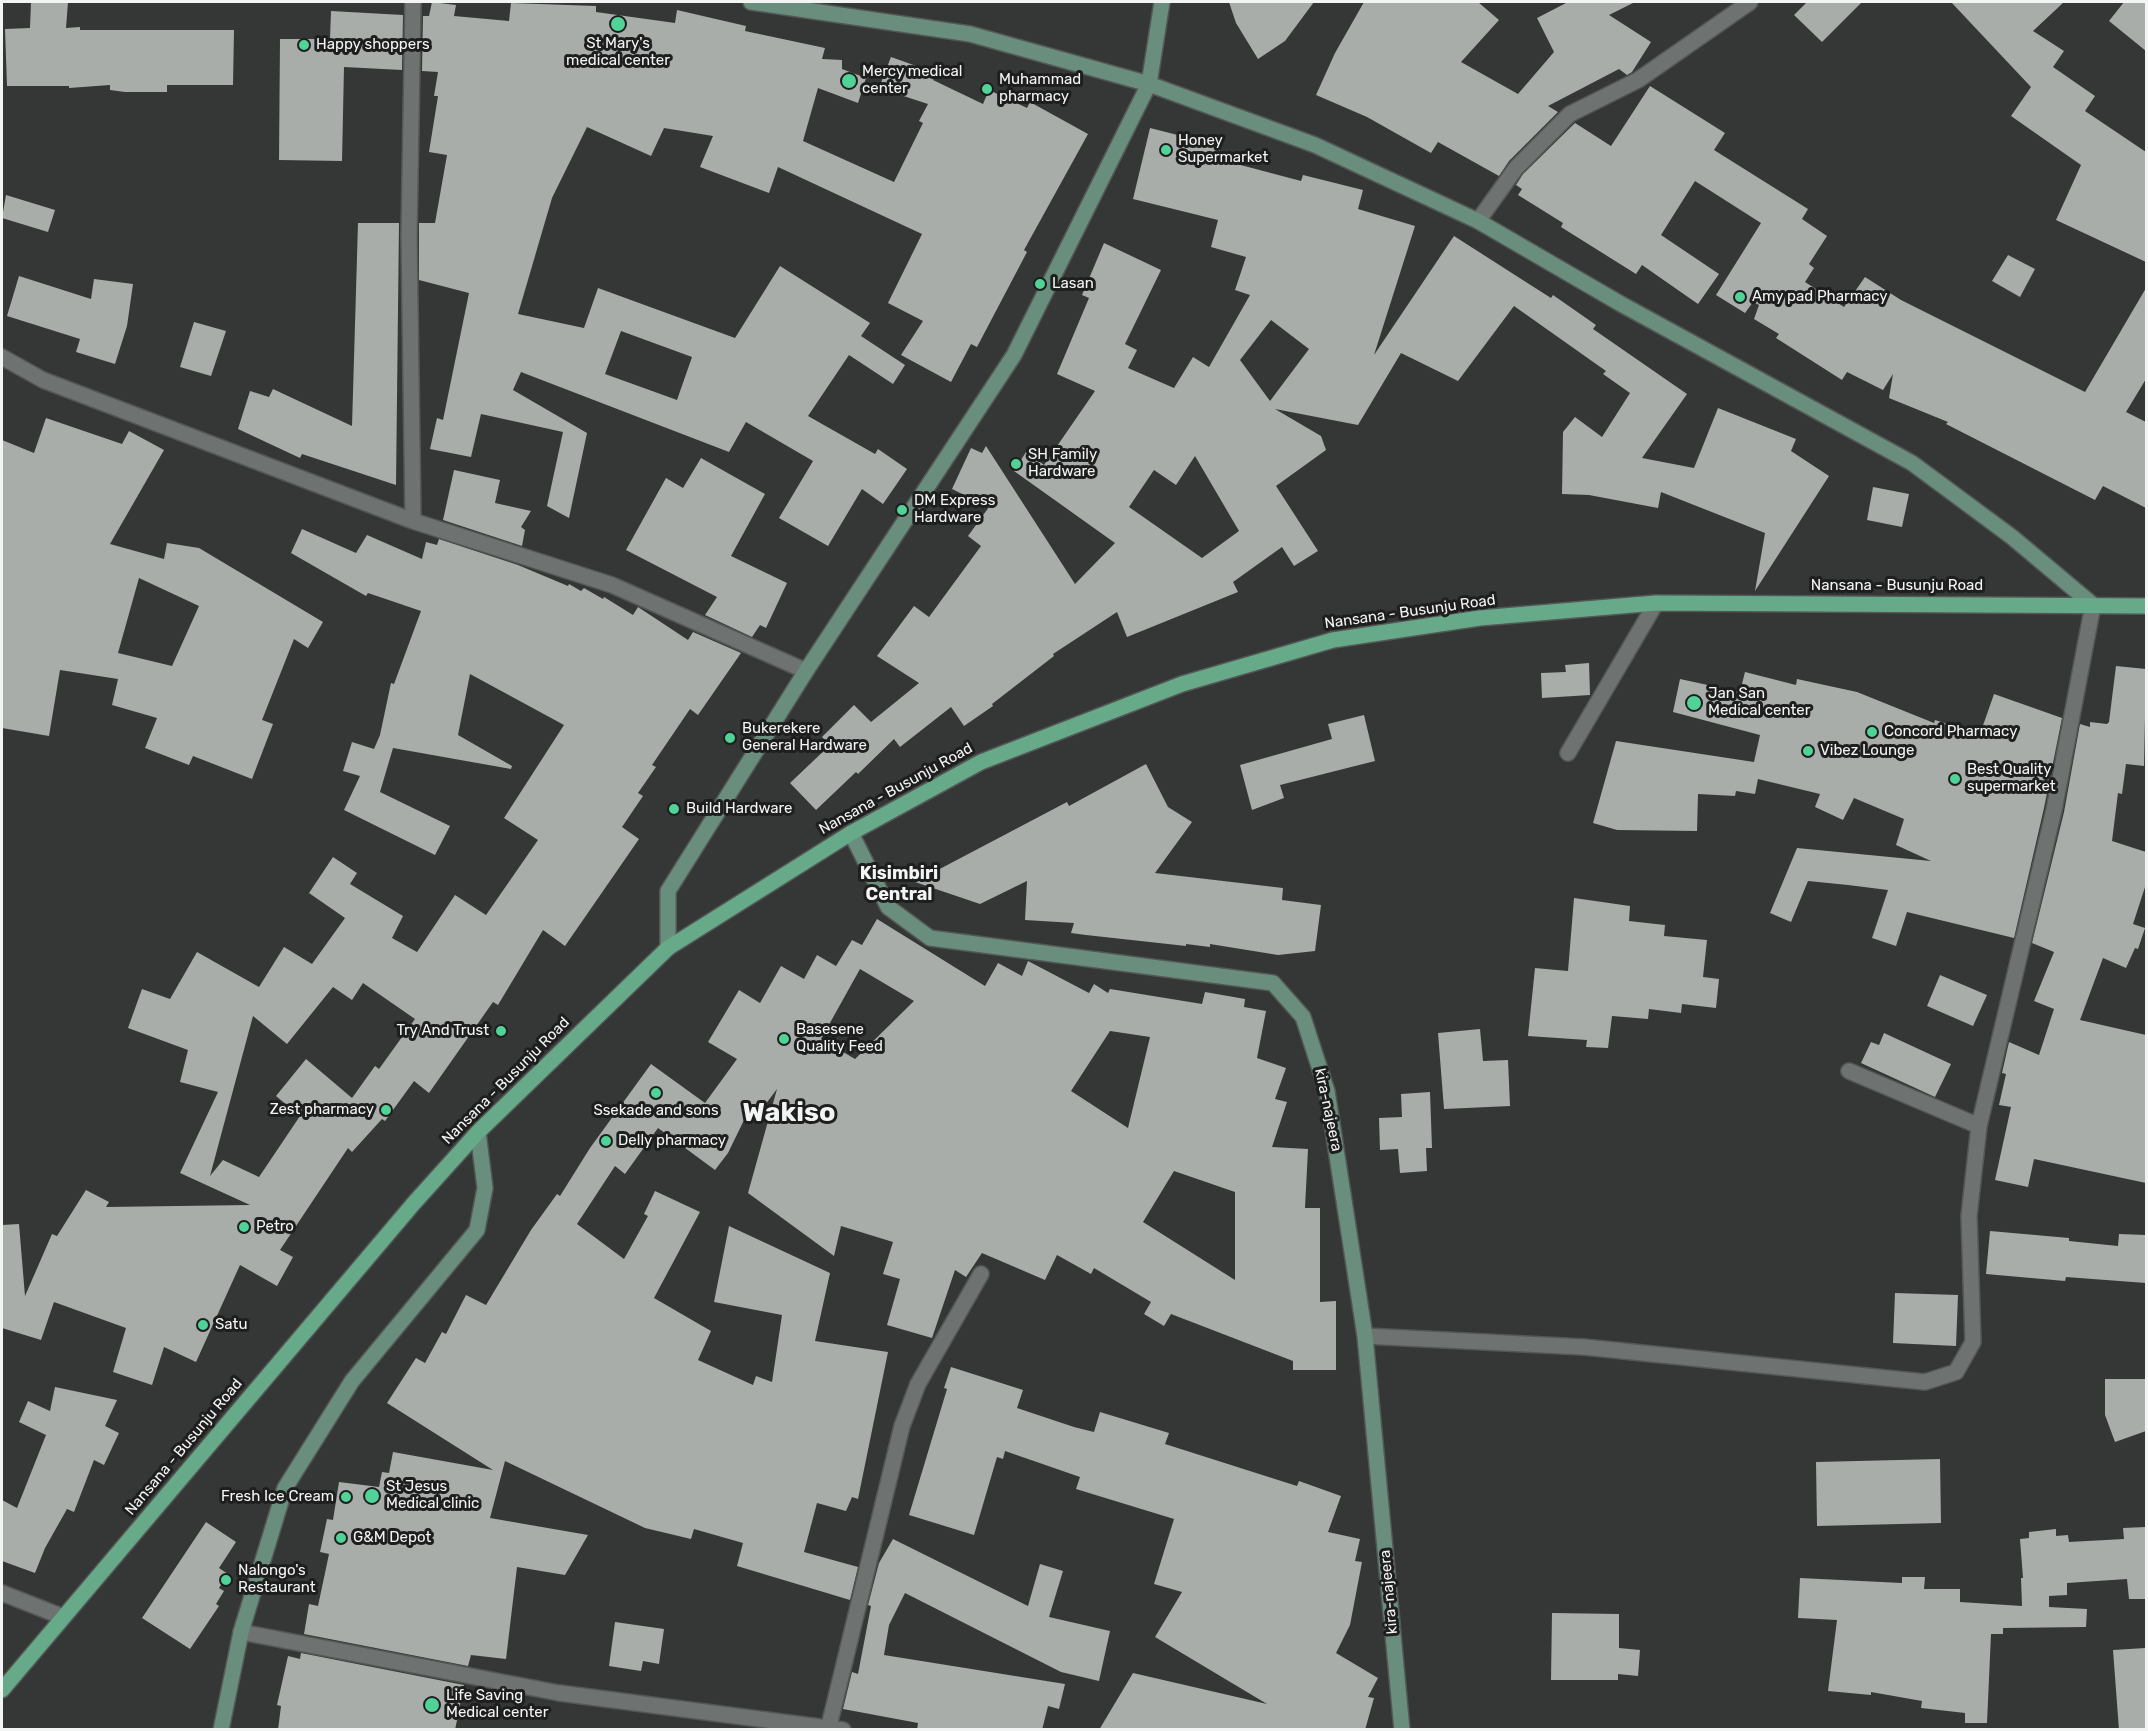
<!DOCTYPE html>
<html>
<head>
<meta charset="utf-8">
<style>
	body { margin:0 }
	#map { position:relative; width:2148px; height:1731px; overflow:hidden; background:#343735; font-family:Rubik,sans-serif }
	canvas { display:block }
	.frame { position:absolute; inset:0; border:3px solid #f3f5f4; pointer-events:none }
</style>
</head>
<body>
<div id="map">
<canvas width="2148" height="1731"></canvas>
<div class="frame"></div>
</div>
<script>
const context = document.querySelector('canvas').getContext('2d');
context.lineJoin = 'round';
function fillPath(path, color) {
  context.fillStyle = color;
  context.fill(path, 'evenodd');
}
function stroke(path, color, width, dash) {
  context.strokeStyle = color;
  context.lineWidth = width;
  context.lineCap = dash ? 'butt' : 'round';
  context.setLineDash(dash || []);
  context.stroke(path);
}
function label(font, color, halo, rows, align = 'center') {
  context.font = font + ' Rubik,sans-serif';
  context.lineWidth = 6;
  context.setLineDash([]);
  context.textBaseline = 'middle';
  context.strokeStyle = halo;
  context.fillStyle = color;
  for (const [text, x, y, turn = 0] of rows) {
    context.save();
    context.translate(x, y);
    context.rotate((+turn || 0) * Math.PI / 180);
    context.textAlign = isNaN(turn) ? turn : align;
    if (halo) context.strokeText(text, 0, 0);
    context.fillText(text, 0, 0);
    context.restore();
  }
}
const building = new Path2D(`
	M 31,2 L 68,2 L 66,28 L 80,27 L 80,30 L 234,30 L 233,85 L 167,85 L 167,92 L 125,92 L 110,90 L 110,85 L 69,88 L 69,86 L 7,86 L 5,29 L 30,28 Z
	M 432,2 L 456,5 L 454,16 L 509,21 L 511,3 L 596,6 L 596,12 L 675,23 L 677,10 L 746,26 L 745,31 L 825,48 L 822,59 L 842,60 L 842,69 L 866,78 L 858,103 L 818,88 L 803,141 L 894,182 L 923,123 L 919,121 L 928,104 L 879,88 L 891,57 L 936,73 L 933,80 L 983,104 L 989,90 L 1027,108 L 1030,102 L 1088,134 L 1024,250 L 1027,252 L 977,347 L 971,344 L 951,382 L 901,355 L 923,321 L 888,303 L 922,234 L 778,167 L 769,193 L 700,167 L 713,136 L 664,128 L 651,156 L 587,127 L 552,198 L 518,314 L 584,328 L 598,288 L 735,338 L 780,266 L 870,323 L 861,336 L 905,365 L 893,384 L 849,355 L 808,416 L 875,454 L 878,449 L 907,469 L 883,504 L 862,489 L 828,546 L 779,518 L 813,461 L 746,422 L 729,452 L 521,372 L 513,390 L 587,433 L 569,518 L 547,506 L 563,432 L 481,414 L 471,457 L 430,449 L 437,418 L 443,420 L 469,293 L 419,280 L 419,223 L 435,223 L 447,155 L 429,152 L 438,96 L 434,96 L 438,72 L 422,71 L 423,16 L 429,16 ZM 621,331 L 692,357 L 677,400 L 605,374 Z
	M 1229,2 L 1314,2 L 1285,41 L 1258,59 L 1236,23 Z
	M 1364,2 L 1478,2 L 1499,20 L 1461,62 L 1518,94 L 1554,52 L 1537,18 L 1568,2 L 1635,2 L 1609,15 L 1651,42 L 1632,72 L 1627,75 L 1619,69 L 1548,106 L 1558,112 L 1509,161 L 1499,176 L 1438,142 L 1431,153 L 1367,117 L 1316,95 L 1335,53 Z
	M 1807,2 L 1862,2 L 1822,42 L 1794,15 Z
	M 1951,2 L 2064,2 L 2033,31 L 2064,51 L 2053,67 L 2095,96 L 2085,111 L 2146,152 L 2146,262 L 2056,220 L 2081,165 L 2011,116 L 2031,87 Z
	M 2124,2 L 2146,2 L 2146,51 L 2109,21 Z
	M 331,11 L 403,15 L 402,70 L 344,67 L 342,161 L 279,160 L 280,39 L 330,39 Z
	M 1650,86 L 1725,133 L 1714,150 L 1808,209 L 1802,219 L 1827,236 L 1809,264 L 1814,268 L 1805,282 L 1844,307 L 1865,277 L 1901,300 L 2085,392 L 2146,288 L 2146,379 L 2126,412 L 2146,422 L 2146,508 L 2103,486 L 2095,500 L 1946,424 L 1948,422 L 1889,398 L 1893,374 L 1883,390 L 1847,372 L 1842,380 L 1776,338 L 1779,334 L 1754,319 L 1759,305 L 1753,302 L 1745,313 L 1716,295 L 1761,223 L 1695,181 L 1661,235 L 1719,274 L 1698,304 L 1642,265 L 1636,274 L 1561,227 L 1563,223 L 1518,195 L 1522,189 L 1516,185 L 1523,174 L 1575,123 L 1611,146 Z
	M 1150,128 L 1221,146 L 1218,159 L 1301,181 L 1303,175 L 1363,190 L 1358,209 L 1415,226 L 1374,355 L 1454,236 L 1529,284 L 1551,298 L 1553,295 L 1596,325 L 1593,329 L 1687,394 L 1642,458 L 1694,468 L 1718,408 L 1796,439 L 1791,451 L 1829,476 L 1755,591 L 1765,533 L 1661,492 L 1658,508 L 1589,495 L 1562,494 L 1563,432 L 1575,417 L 1602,437 L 1630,393 L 1603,374 L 1606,371 L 1514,306 L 1458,381 L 1401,353 L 1358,425 L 1275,409 L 1321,436 L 1326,450 L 1276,486 L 1318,551 L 1294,566 L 1282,547 L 1233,582 L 1238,592 L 1127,637 L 1117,612 L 1053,654 L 1054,656 L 992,704 L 993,706 L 964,726 L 951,707 L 900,747 L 894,739 L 858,774 L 856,772 L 816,810 L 790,783 L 830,745 L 822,737 L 854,705 L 871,722 L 919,683 L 877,656 L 914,606 L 929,617 L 981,546 L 968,536 L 989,507 L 952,489 L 971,448 L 982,453 L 986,446 L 1075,584 L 1115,543 L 1014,471 L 1026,452 L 1044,465 L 1095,391 L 1057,374 L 1089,298 L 1082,295 L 1104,243 L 1161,270 L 1125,344 L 1137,350 L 1128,368 L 1174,388 L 1193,357 L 1209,367 L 1250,295 L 1235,290 L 1246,257 L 1211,247 L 1218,220 L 1133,199 ZM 1271,320 L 1309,349 L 1270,401 L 1240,360 ZM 1195,456 L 1239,531 L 1202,558 L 1129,507 L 1154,470 L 1176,485 Z
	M 6,195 L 55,210 L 48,232 L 2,218 Z
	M 358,223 L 399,223 L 396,485 L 302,454 L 300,458 L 238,429 L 250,391 L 269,397 L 273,389 L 352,426 Z
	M 2008,255 L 2035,269 L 2020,297 L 1992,281 Z
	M 19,276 L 91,299 L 94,279 L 133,284 L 127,326 L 115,364 L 76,352 L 80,339 L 7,316 Z
	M 194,322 L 226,331 L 211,376 L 180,367 Z
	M 46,418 L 122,444 L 129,431 L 164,450 L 110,544 L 164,559 L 167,543 L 199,548 L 323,622 L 308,648 L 294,639 L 262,720 L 273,724 L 252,779 L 193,756 L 189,765 L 145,748 L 157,718 L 112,705 L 118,679 L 60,670 L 49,736 L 2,728 L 2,440 L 34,453 ZM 139,578 L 199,606 L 172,666 L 118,653 Z
	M 701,458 L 765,494 L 731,556 L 787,583 L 766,628 L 760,625 L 752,637 L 705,615 L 717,597 L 626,550 L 666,478 L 683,488 Z
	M 454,470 L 500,480 L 495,503 L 531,511 L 521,527 L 525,530 L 522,546 L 443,520 Z
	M 1873,487 L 1909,494 L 1902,527 L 1867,520 Z
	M 302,529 L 356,553 L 367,535 L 422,559 L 426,542 L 437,545 L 439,539 L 518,565 L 568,586 L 569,584 L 581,591 L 584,588 L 603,599 L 604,597 L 633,615 L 638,607 L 688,640 L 693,632 L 741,653 L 698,715 L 690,709 L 652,765 L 656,767 L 638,793 L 643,796 L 622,827 L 639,839 L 565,946 L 543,930 L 498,1005 L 493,1002 L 429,1093 L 414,1081 L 385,1121 L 382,1119 L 352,1152 L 348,1148 L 280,1250 L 293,1257 L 277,1286 L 240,1265 L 196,1362 L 164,1347 L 152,1385 L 113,1372 L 126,1328 L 54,1302 L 41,1340 L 2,1328 L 2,1225 L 19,1224 L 25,1296 L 52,1234 L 57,1236 L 86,1190 L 109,1202 L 106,1207 L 250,1205 L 180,1173 L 218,1092 L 180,1082 L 188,1050 L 128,1028 L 142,989 L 170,999 L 197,952 L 259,987 L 284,947 L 312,964 L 345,918 L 309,893 L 333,857 L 357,873 L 350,884 L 403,916 L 392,938 L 417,952 L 455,895 L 486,915 L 538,840 L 504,818 L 564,725 L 470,674 L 458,735 L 512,766 L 511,769 L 393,748 L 380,792 L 450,826 L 435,855 L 344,810 L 360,776 L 343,771 L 352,742 L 374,749 L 380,735 L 391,683 L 394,684 L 421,611 L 368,593 L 366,596 L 291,553 ZM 363,983 L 415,1019 L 379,1069 L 375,1066 L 352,1098 L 306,1059 L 276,1096 L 300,1116 L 259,1177 L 223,1160 L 210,1176 L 253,1016 L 287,1044 L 333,987 L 352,1000 Z
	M 1589,663 L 1590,695 L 1542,698 L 1541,673 L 1566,672 L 1565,665 Z
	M 2116,666 L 2146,669 L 2144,766 L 2126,764 L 2122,794 L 2118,793 L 2112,841 L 2146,852 L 2146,884 L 2133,924 L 2145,928 L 2138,949 L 2135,948 L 2126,968 L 2103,958 L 2080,1020 L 2146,1035 L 2146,1183 L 2034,1159 L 2028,1187 L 1995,1180 L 2011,1107 L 1999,1105 L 2006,1074 L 2002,1073 L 2009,1042 L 2039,1055 L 2054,1009 L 2034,1001 L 2054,952 L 2032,943 L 2064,812 L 2080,724 L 2090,727 L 2090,722 L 2107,724 L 2109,722 Z
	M 1745,672 L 1796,685 L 1797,679 L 1857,692 L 1934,723 L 1935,720 L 1980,734 L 1994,694 L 2062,718 L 2044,808 L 2014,938 L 1907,912 L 1896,946 L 1872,938 L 1888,890 L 1848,885 L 1808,881 L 1791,922 L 1770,913 L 1797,848 L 1931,861 L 1896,845 L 1904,819 L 1854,798 L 1843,820 L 1815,807 L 1820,794 L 1758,779 L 1755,794 L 1736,791 L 1735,796 L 1698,794 L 1697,831 L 1617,830 L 1593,823 L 1616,741 L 1754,762 L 1760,735 L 1673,712 L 1680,679 L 1740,692 Z
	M 1364,715 L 1375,761 L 1280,785 L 1284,798 L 1252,810 L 1240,765 L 1332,739 L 1328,724 Z
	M 1146,764 L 1168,807 L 1192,822 L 1155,873 L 1283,888 L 1282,900 L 1321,905 L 1315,951 L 1278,955 L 1210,944 L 1210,947 L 1186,944 L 1186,946 L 1086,935 L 1071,933 L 1074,923 L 1025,920 L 1027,881 L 980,904 L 915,882 L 1067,802 L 1069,806 Z
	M 1574,898 L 1630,906 L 1629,921 L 1665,925 L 1664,936 L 1707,940 L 1703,977 L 1719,979 L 1716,1008 L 1682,1004 L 1681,1013 L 1649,1009 L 1648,1019 L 1612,1016 L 1608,1048 L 1586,1047 L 1587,1040 L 1528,1036 L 1535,968 L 1568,971 Z
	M 877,919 L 985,986 L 998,963 L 1022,976 L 1028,961 L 1089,993 L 1094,984 L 1108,993 L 1110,989 L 1202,1004 L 1205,992 L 1245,999 L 1244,1007 L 1266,1011 L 1257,1058 L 1286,1068 L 1275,1099 L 1287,1102 L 1272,1147 L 1308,1149 L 1305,1208 L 1320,1208 L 1320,1302 L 1336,1301 L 1336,1370 L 1293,1370 L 1293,1361 L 1171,1314 L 1164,1326 L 1144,1314 L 1151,1302 L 1094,1268 L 1091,1274 L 1057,1255 L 1045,1280 L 982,1253 L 966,1277 L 955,1270 L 932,1338 L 887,1325 L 900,1279 L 883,1274 L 893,1242 L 841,1226 L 834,1256 L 748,1193 L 777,1089 L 753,1121 L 745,1118 L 728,1153 L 715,1170 L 658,1128 L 625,1174 L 615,1166 L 577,1224 L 624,1259 L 648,1216 L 644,1214 L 655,1191 L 700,1212 L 654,1298 L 711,1331 L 698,1360 L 753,1385 L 756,1376 L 772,1382 L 782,1315 L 714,1302 L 729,1226 L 830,1273 L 815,1341 L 888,1352 L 858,1499 L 852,1497 L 846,1511 L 817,1503 L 804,1552 L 858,1567 L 850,1600 L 737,1566 L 743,1543 L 694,1529 L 691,1539 L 645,1528 L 505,1461 L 490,1518 L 588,1535 L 565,1575 L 517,1567 L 506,1659 L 471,1655 L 468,1666 L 304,1634 L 309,1604 L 318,1606 L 329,1554 L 320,1552 L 327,1519 L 333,1520 L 339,1482 L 379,1487 L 382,1472 L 389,1473 L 393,1452 L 493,1470 L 387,1403 L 416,1358 L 425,1363 L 442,1332 L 446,1334 L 466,1295 L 486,1305 L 531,1230 L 557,1194 L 560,1196 L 590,1148 L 651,1064 L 705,1103 L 737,1059 L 708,1042 L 739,990 L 760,1003 L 781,966 L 804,979 L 817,955 L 836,966 L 852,940 L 862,945 ZM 860,969 L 914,1001 L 855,1059 L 821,1039 ZM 1110,1031 L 1150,1037 L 1128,1128 L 1071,1091 ZM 1174,1171 L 1235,1192 L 1235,1280 L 1143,1222 Z
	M 1940,975 L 1987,995 L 1973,1026 L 1927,1006 Z
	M 1480,1029 L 1483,1061 L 1508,1060 L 1510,1106 L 1444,1109 L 1438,1033 Z
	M 1884,1033 L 1951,1064 L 1935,1097 L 1861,1063 L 1871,1042 L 1879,1045 Z
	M 1430,1092 L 1432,1148 L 1426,1148 L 1427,1171 L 1400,1173 L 1398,1149 L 1380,1150 L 1379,1118 L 1402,1117 L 1401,1094 Z
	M 1990,1231 L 2069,1238 L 2069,1241 L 2118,1246 L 2119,1234 L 2146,1235 L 2146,1283 L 2066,1277 L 2065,1281 L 1986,1274 Z
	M 1895,1293 L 1958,1295 L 1956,1346 L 1893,1343 Z
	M 951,1367 L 1023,1390 L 1017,1408 L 1074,1427 L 1094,1432 L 1100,1412 L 1169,1433 L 1165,1444 L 1297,1486 L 1299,1481 L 1341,1496 L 1328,1532 L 1360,1539 L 1355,1561 L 1362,1562 L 1350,1625 L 1336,1653 L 1378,1678 L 1368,1697 L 1374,1698 L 1365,1730 L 1099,1730 L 1133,1673 L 1267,1704 L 1155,1637 L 1182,1592 L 1154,1584 L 1174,1519 L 1076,1489 L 1080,1477 L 1005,1451 L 1003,1459 L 997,1457 L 974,1535 L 909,1515 L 947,1389 L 944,1388 Z
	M 2105,1379 L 2146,1379 L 2146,1431 L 2115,1442 L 2105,1415 Z
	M 55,1387 L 117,1400 L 105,1426 L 119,1433 L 104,1465 L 94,1460 L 74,1512 L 67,1509 L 45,1548 L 35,1573 L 2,1561 L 2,1500 L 17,1508 L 46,1435 L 19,1422 L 28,1401 L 50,1411 Z
	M 1940,1459 L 1941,1523 L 1817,1526 L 1816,1462 Z
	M 206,1522 L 236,1542 L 219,1568 L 228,1574 L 219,1588 L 224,1591 L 216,1604 L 219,1606 L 190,1649 L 142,1618 Z
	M 2146,1527 L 2146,1599 L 2129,1599 L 2127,1579 L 2067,1583 L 2067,1595 L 2049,1596 L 2049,1607 L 2087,1609 L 2086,1627 L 2003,1628 L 2003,1634 L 1991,1634 L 1987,1723 L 1965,1723 L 1965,1713 L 1921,1708 L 1922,1701 L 1871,1692 L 1871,1695 L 1828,1691 L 1837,1620 L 1798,1618 L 1800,1578 L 1902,1583 L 1902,1577 L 1925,1577 L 1924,1589 L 1960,1589 L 1960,1602 L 2022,1606 L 2021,1578 L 2023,1578 L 2020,1539 L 2029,1538 L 2029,1532 L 2056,1529 L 2056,1536 L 2068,1535 L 2069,1542 L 2124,1539 L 2123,1528 Z
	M 893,1539 L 1028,1606 L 1040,1564 L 1063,1571 L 1049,1617 L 1110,1631 L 1099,1681 L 1061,1672 L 905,1593 L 889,1625 L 884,1655 L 1065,1684 L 1059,1709 L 1048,1706 L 1042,1730 L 917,1730 L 918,1723 L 843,1709 L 852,1672 L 858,1674 L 871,1606 L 868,1605 L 879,1563 Z
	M 1552,1613 L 1619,1614 L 1619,1648 L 1640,1650 L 1638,1676 L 1618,1674 L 1618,1680 L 1551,1680 Z
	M 615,1622 L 664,1629 L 659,1664 L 643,1661 L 641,1671 L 609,1666 Z
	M 2145,1648 L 2146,1730 L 2119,1730 L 2113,1650 Z
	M 301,1653 L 464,1685 L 455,1730 L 278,1730 L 281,1706 L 277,1705 L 288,1656 L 300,1659 Z`);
const street = new Path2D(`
	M 413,2 L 409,235 L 413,521
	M 1478,221 L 1516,168 L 1570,114 L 1638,80 L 1750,2
	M 2,357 L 43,380 L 413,521 L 612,585 L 806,671
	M 1568,753 L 1656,603
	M 1849,1071 L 1979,1126
	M 1365,1336 L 1584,1347 L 1925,1382 L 1956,1372 L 1973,1342 L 1969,1216 L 1979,1126 L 2054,810 L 2093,605
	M 2,1593 L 63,1617
	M 241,1632 L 559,1693 L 843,1730
	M 829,1726 L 902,1426 L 918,1384 L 981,1274`);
const secondary = new Path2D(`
	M 751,2 L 970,34 L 1149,84 L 1315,145 L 1478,221 L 1621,304 L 1912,463 L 2012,537 L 2093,605
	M 851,833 L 888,907 L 930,938 L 1273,983 L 1303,1017 L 1327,1091 L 1365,1336 L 1402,1730
	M 668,948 L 668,891 L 806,671 L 1014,355 L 1149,84 L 1162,2
	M 221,1730 L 241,1632 L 285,1488 L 352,1381 L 477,1230 L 485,1188 L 478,1132`);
const primary = new Path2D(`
	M 2,1690 L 414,1203 L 478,1132 L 668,948 L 851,833 L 981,762 L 1182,684 L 1333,640 L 1480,618 L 1656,603 L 2146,606`);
const markers = [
	[618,24,8,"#51d398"],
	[304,45,6,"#51d398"],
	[849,81,8,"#51d398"],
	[987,89,6,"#51d398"],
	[1166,150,6,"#51d398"],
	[1040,284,6,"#51d398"],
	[1740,297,6,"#51d398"],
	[1016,464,6,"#51d398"],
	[902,510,6,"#51d398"],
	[1694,703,8,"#51d398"],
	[1872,732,6,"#51d398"],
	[730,738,6,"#51d398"],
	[1808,751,6,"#51d398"],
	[1955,779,6,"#51d398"],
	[674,809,6,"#51d398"],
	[501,1031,6,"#51d398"],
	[784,1039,6,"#51d398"],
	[656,1093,6,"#51d398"],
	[386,1110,6,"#51d398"],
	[606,1141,6,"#51d398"],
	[244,1227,6,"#51d398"],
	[203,1325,6,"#51d398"],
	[372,1496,8,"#51d398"],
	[346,1497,6,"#51d398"],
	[341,1538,6,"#51d398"],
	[226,1580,6,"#51d398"],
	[432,1705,8,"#51d398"]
];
const poiNames = [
	["St Mary's",618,44,"center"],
	["medical center",618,61,"center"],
	["Happy shoppers",316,45],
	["Mercy medical",862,72],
	["center",862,89],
	["Muhammad",999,80],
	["pharmacy",999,97],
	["Honey",1178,141],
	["Supermarket",1178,158],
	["Lasan",1052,284],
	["Amy pad Pharmacy",1752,297],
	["SH Family",1028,455],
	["Hardware",1028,472],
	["DM Express",914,501],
	["Hardware",914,518],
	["Jan San",1708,694],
	["Medical center",1708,711],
	["Bukerekere",742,729],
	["General Hardware",742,746],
	["Concord Pharmacy",1884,732],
	["Vibez Lounge",1820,751],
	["Best Quality",1967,770],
	["supermarket",1967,787],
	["Build Hardware",686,809],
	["Basesene",796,1030],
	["Quality Feed",796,1047],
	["Try And Trust",489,1031,"right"],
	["Zest pharmacy",374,1110,"right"],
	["Ssekade and sons",656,1111,"center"],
	["Delly pharmacy",618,1141],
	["Petro",256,1227],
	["Satu",215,1325],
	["St Jesus",386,1487],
	["Medical clinic",386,1504],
	["Fresh Ice Cream",334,1497,"right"],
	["G&M Depot",353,1538],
	["Nalongo's",238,1571],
	["Restaurant",238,1588],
	["Life Saving",446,1696],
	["Medical center",446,1713]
];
const streetNames = [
	["Nansana - Busunju Road",1897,586],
	["Nansana - Busunju Road",1410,612,-8],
	["Nansana - Busunju Road",896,789,-29],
	["Nansana - Busunju Road",506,1081,-45],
	["kira-najeera",1328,1110,78],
	["Nansana - Busunju Road",184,1447,-50],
	["kira-najeera",1389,1592,-95]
];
const quarterNames = [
	["Kisimbiri",899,874],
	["Central",899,895]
];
const townNames = [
	["Wakiso",789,1113]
];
fillPath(building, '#a8adaa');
stroke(street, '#535755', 18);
stroke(secondary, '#535755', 18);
stroke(primary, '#535755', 18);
stroke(street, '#6e7270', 15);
stroke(secondary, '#6a8e7d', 15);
stroke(primary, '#67aa8a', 15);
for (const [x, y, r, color] of markers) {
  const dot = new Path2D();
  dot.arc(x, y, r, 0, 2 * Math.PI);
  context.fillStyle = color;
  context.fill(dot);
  stroke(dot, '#1d1e1d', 2);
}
label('15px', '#f3f5f4', '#1d1e1d', poiNames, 'left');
label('15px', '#f3f5f4', '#1d1e1d', streetNames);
label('bold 18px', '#f3f5f4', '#1d1e1d', quarterNames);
label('bold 27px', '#f3f5f4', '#1d1e1d', townNames);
</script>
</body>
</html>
